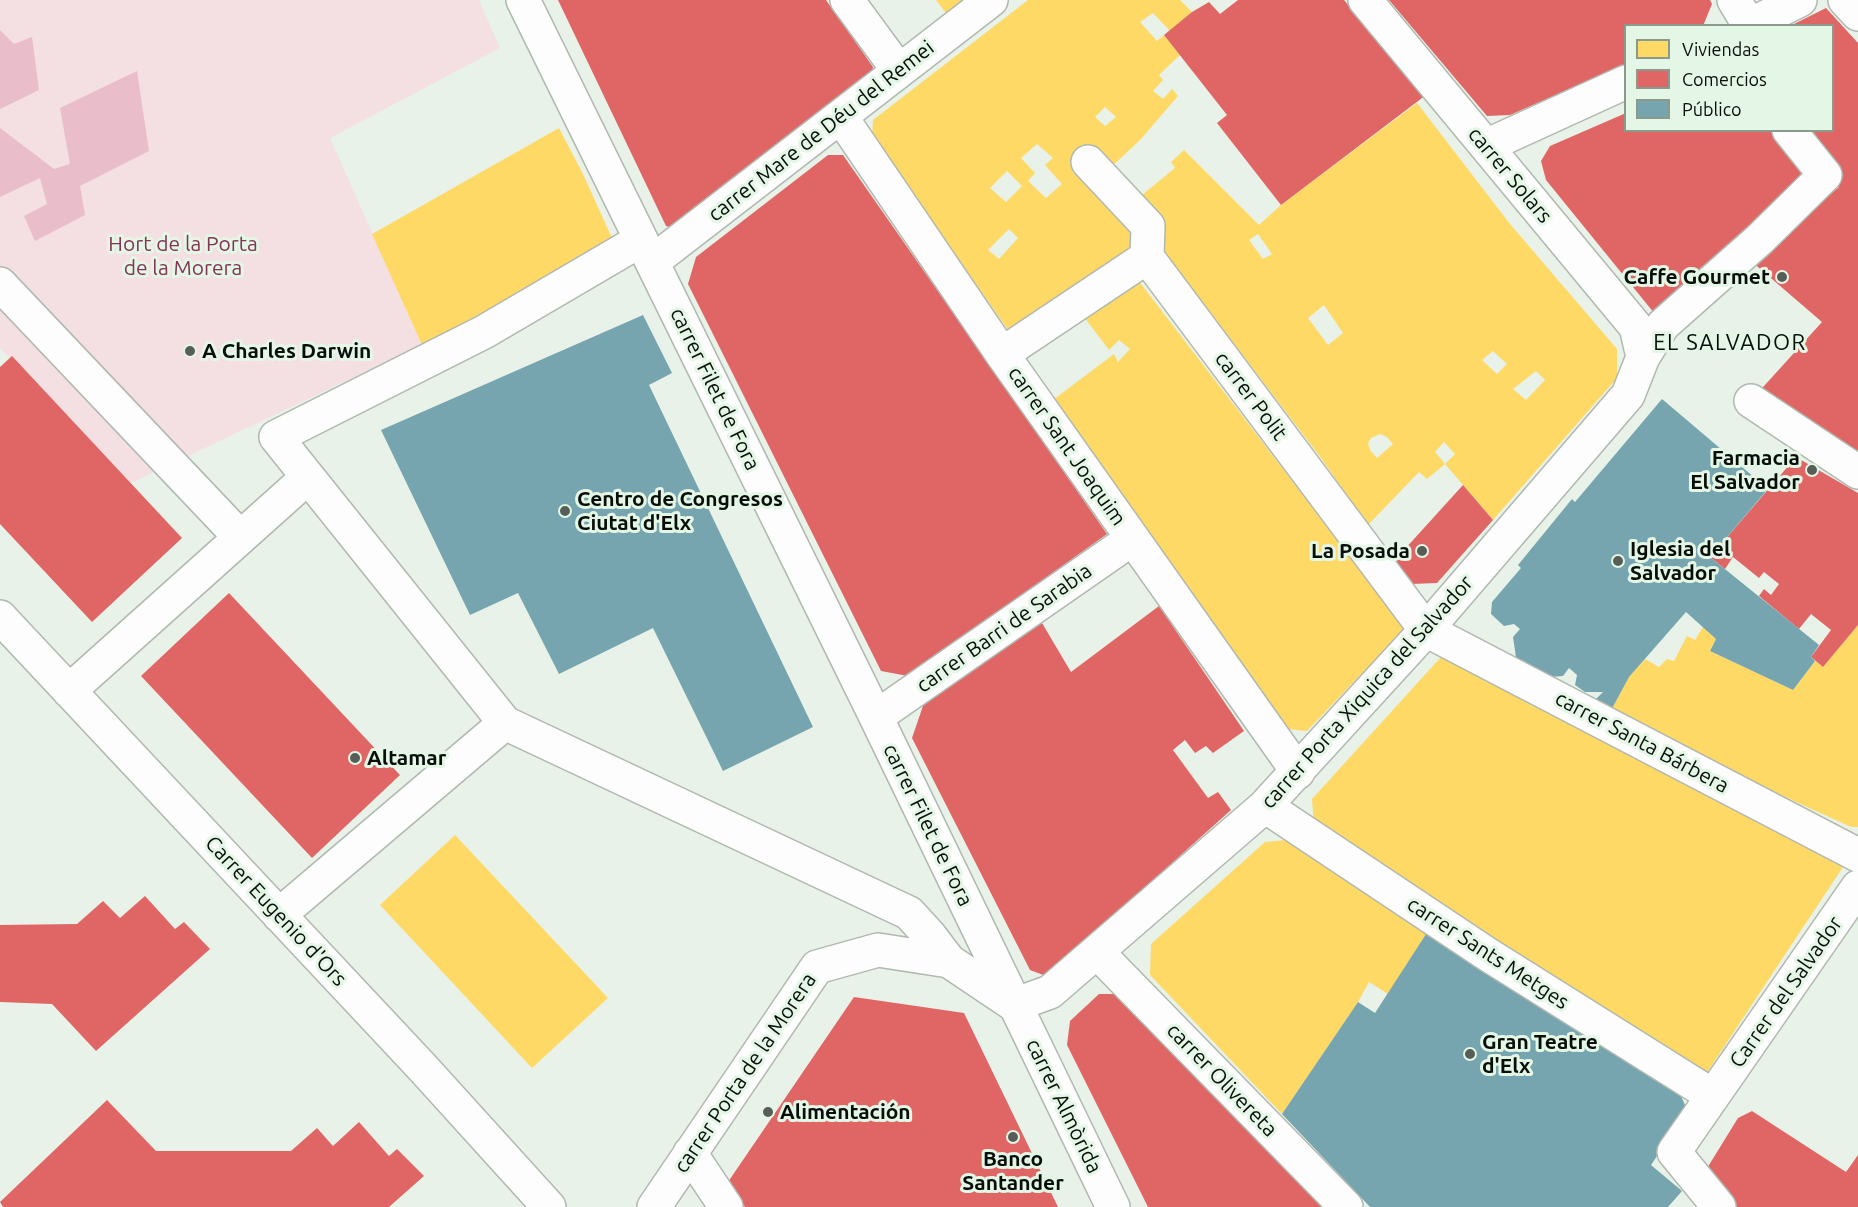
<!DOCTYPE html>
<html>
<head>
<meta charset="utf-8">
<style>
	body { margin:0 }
	#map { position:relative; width:1858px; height:1207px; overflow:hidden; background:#e8f2e8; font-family:Ubuntu,sans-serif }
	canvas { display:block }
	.legend { position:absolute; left:1624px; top:24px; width:210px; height:108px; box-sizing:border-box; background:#e4f6e5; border:2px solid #8c998d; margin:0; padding:8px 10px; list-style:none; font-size:18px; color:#080e09 }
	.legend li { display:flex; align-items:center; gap:12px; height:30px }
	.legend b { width:30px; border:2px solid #8c998d }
</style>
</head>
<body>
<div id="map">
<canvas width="1858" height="1207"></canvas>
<ul class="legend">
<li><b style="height:16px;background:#ffd966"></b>Viviendas</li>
<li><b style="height:16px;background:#e06666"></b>Comercios</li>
<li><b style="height:16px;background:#76a5af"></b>Público</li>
</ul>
</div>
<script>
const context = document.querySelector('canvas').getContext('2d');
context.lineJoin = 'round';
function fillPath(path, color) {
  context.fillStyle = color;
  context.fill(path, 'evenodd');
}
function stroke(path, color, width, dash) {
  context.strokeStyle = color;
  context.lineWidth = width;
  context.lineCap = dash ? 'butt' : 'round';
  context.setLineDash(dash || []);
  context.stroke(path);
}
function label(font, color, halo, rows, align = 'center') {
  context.font = font + ' Ubuntu,sans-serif';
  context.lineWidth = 6;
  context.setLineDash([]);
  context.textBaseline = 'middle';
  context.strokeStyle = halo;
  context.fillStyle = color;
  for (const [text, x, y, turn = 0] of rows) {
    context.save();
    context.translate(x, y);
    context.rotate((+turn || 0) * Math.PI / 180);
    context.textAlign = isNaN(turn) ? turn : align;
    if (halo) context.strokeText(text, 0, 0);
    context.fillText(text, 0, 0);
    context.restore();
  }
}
const green = new Path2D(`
	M 0,0 L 479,0 L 500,48 L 330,138 L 422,345 L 131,483 L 0,348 Z`);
const water = new Path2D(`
	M 0,30 L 14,44 L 32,37 L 39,90 L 0,109 Z
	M 137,71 L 149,151 L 80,186 L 85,215 L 35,241 L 24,216 L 47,204 L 40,178 L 0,197 L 0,128 L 54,169 L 70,164 L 60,108 Z`);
const homes = new Path2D(`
	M 936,0 L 978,0 L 952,21 Z
	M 1028,0 L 1180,0 L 1192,12 L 1170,31 L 1153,13 L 1140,22 L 1157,41 L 1164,35 L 1180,55 L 1159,75 L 1163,80 L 1153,91 L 1163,99 L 1172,89 L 1178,96 L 1141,139 L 1105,173 L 1146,240 L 1009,331 L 872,138 L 873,120 ZM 1105,107 L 1116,117 L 1105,126 L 1095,117 ZM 1037,144 L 1053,158 L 1045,165 L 1062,184 L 1046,198 L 1028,181 L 1035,173 L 1021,158 ZM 1007,171 L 1022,186 L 1006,202 L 990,188 ZM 1009,229 L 1018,238 L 999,259 L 988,250 Z
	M 1417,103 L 1510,224 L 1617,349 L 1617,378 L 1493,520 L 1445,464 L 1427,479 L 1419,472 L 1368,525 L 1321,458 L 1161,248 L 1131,204 L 1175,168 L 1171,162 L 1184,150 L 1259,225 L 1281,205 ZM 1258,234 L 1272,254 L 1263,259 L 1249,240 ZM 1324,305 L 1343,333 L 1328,345 L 1308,318 ZM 1493,351 L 1507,364 L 1497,374 L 1482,360 ZM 1536,371 L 1545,380 L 1526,400 L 1513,389 ZM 1380,434 L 1387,437 L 1393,444 L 1377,458 L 1370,450 L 1368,443 L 1371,438 ZM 1444,442 L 1455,454 L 1445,464 L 1435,452 Z
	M 559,128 L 583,174 L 612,238 L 504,307 L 422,345 L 372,234 Z
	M 1138,280 L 1405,628 L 1307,731 L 1287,729 L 1053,400 L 1114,354 L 1118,362 L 1130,349 L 1119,340 L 1109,350 L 1084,317 Z
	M 1858,625 L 1858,827 L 1851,827 L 1608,716 L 1629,677 L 1645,659 L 1659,667 L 1667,659 L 1674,661 L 1687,636 L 1695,640 L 1703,627 L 1716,639 L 1710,651 L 1793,690 L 1815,661 L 1823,667 Z
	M 1441,657 L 1843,867 L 1704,1077 L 1314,826 L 1312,799 Z
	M 455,835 L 608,998 L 532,1068 L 380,905 Z
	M 1286,840 L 1428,931 L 1388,994 L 1369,982 L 1358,1002 L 1282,1114 L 1150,975 L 1151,944 L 1265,842 Z`);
const shops = new Path2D(`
	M 558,0 L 826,0 L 873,67 L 870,84 L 677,229 L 666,226 Z
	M 1238,0 L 1344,0 L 1426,95 L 1281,205 L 1217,123 L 1227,115 L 1164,35 L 1192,12 L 1209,2 L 1220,14 Z
	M 1389,0 L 1710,0 L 1712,4 L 1703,26 L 1626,26 L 1626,64 L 1510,115 L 1487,116 Z
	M 1826,8 L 1858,43 L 1858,464 L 1755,396 L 1822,322 L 1751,261 L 1839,187 L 1796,130 L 1832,130 L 1832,26 L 1790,26 Z
	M 1626,113 L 1626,130 L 1778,130 L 1812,170 L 1663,324 L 1546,180 L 1541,161 L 1550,146 Z
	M 828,155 L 843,155 L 1107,534 L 908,676 L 881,671 L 688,284 L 696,257 Z
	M 12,356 L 182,538 L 92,622 L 0,524 L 0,367 Z
	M 1796,457 L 1858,493 L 1858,625 L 1823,667 L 1811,657 L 1831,630 L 1811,614 L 1799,629 L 1759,596 L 1764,589 L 1771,595 L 1779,584 L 1764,572 L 1759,578 L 1733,557 L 1725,569 L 1710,557 Z
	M 1463,485 L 1493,520 L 1437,583 L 1411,584 L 1394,561 Z
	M 229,593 L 400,775 L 312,858 L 141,676 Z
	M 1159,606 L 1244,731 L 1213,753 L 1206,746 L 1195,753 L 1185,740 L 1173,750 L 1208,798 L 1218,792 L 1231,810 L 1046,976 L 1030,970 L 912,738 L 924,703 L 1042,623 L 1071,672 Z
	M 145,896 L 175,929 L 184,922 L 210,949 L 96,1051 L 52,1004 L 0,1002 L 0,925 L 77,924 L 103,901 L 120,918 Z
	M 1099,994 L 1122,994 L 1329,1207 L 1148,1207 L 1067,1045 L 1070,1021 Z
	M 854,997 L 964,1013 L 1058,1207 L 745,1207 L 728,1182 Z
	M 107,1100 L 156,1151 L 291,1151 L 317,1128 L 333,1146 L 359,1122 L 389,1156 L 397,1149 L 424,1176 L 389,1207 L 3,1207 L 0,1202 Z
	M 1752,1111 L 1846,1172 L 1858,1155 L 1858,1207 L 1726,1207 L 1701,1178 L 1738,1118 Z`);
const public = new Path2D(`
	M 643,315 L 672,373 L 649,385 L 813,727 L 723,771 L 653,628 L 559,674 L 518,593 L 470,615 L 381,430 Z
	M 1662,399 L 1768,489 L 1710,557 L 1819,645 L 1811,657 L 1815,661 L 1793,690 L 1710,651 L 1716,639 L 1686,612 L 1629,677 L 1608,716 L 1593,702 L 1603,692 L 1585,692 L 1575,685 L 1577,675 L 1569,668 L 1563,676 L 1537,678 L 1517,664 L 1513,637 L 1520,629 L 1514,624 L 1504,626 L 1491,614 L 1492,602 L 1521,568 L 1518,565 L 1572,499 L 1575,502 Z
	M 1428,931 L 1681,1096 L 1685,1105 L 1683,1117 L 1651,1165 L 1682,1191 L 1668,1207 L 1370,1207 L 1282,1114 L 1358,1002 L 1375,1013 Z`);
const minor = new Path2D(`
	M 523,0 L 876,717 L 1113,1207
	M 847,0 L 899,71
	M 1365,0 L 1636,327 L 1643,357
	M 1734,0 L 1749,25
	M 1845,0 L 1858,14
	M 1748,26 L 1800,0
	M 841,117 L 1002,354 L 1298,772
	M 1486,146 L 1626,82
	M 1088,162 L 1148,226 L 1147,257 L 1426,630 L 1858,855
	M 641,240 L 484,332 L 276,437 L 505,723 L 909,913 L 930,936 L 949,961
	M 652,262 L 991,0
	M 0,284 L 240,537
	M 1002,354 L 1147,257
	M 1751,401 L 1858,472
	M 0,617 L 422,1067 L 549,1207
	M 69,691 L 308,477
	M 876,717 L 1132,539
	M 1265,806 L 1487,954 L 1713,1096
	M 279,915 L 505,723
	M 1097,952 L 1346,1207
	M 1014,1005 L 1050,992 L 1265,806 L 1426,630 L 1628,395 L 1643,357 L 1663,325 L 1760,239 L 1825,175 L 1789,130
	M 690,1153 L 726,1207
	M 654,1207 L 817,967 L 878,950 L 949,961 L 1013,1004
	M 1719,1207 L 1674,1152 L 1858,887`);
const markers = [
	[1782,277,6,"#565e57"],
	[190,351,6,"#565e57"],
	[1812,470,6,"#565e57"],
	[565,511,6,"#565e57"],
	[1422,551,6,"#565e57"],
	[1618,561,6,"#565e57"],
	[355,758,6,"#565e57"],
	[1470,1054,6,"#565e57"],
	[768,1112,6,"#565e57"],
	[1013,1137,6,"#565e57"]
];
const streetNames = [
	["carrer Mare de Déu del Remei",821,131,-38],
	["carrer Solars",1510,175,50],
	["carrer Filet de Fora",715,389,64],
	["carrer Polit",1251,396,53],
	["carrer Sant Joaquim",1067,446,55],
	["carrer Barri de Sarabia",1004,628,-35],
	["carrer Porta Xiquica del Salvador",1367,692,-48],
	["carrer Santa Bárbera",1642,742,28],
	["carrer Filet de Fora",928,825,64],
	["Carrer Eugenio d'Ors",276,911,47],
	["carrer Sants Metges",1488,953,33],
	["Carrer del Salvador",1786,992,-55],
	["carrer Porta de la Morera",745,1073,-56],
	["carrer Olivereta",1222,1080,46],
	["carrer Almòrida",1064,1106,64]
];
const parkNames = [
	["Hort de la Porta",183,244],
	["de la Morera",183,268]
];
const poiNames = [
	["Caffe Gourmet",1770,277,"right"],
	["A Charles Darwin",202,351],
	["Farmacia",1800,458,"right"],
	["El Salvador",1800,482,"right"],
	["Centro de Congresos",577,499],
	["Ciutat d'Elx",577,523],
	["Iglesia del",1630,549],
	["Salvador",1630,573],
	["La Posada",1410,551,"right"],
	["Altamar",367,758],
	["Gran Teatre",1482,1042],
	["d'Elx",1482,1066],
	["Alimentación",780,1112],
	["Banco",1013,1159,"center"],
	["Santander",1013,1183,"center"]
];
const neighbourhoodNames = [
	["EL SALVADOR",1730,343]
];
fillPath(green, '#f4dfe3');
fillPath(water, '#e9bdca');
fillPath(homes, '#ffd966');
fillPath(shops, '#e06666');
fillPath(public, '#76a5af');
stroke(minor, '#b0b8b0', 36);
stroke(minor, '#fcfdfc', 33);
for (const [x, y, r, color] of markers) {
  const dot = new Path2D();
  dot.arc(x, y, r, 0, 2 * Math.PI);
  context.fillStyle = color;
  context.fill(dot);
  stroke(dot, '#e4f6e5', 2);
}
label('21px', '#080e09', '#e4f6e5', streetNames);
label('21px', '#843455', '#e4f6e5', parkNames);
label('bold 21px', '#080e09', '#e4f6e5', poiNames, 'left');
context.letterSpacing = '1.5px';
label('22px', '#080e09', '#e4f6e5', neighbourhoodNames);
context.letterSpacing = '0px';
</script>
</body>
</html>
